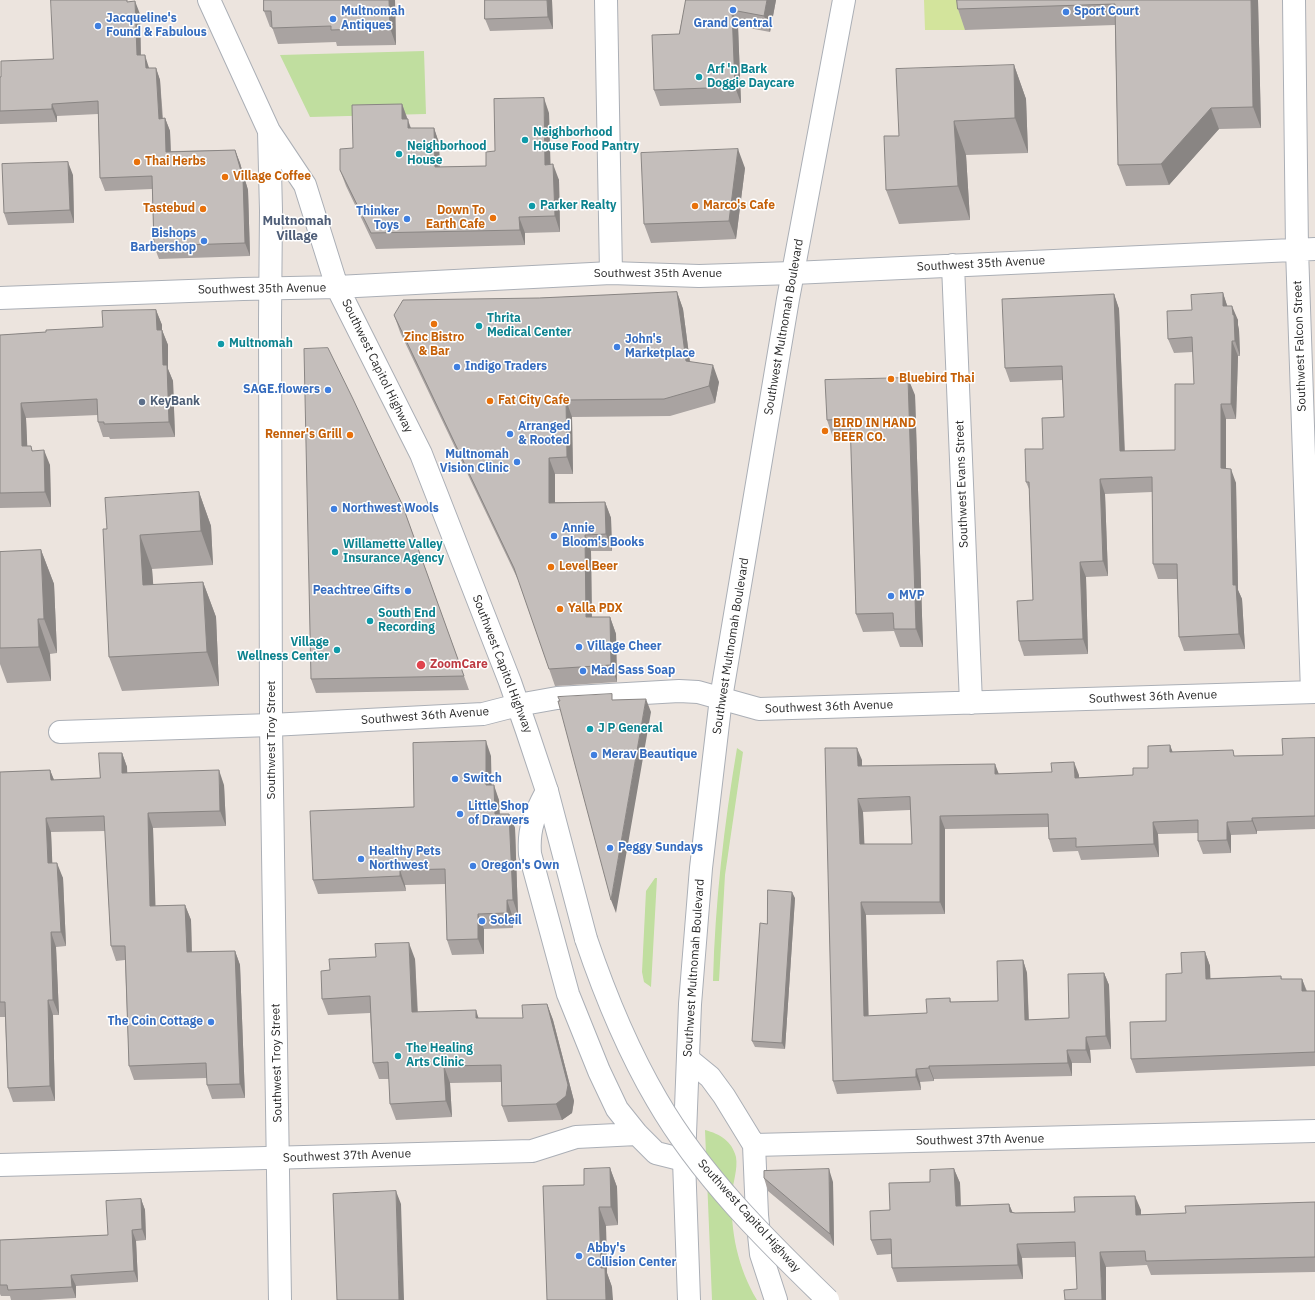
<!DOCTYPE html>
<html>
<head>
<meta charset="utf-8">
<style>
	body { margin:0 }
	canvas { display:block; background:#ece4de }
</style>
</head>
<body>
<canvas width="1315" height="1300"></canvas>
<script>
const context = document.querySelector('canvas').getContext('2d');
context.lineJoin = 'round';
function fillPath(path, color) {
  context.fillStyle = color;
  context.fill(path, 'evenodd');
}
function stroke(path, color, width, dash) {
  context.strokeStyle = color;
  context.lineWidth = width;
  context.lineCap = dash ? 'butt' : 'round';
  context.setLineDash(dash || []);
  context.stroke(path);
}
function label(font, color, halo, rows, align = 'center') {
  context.font = font + ' "IBM Plex Sans",sans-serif';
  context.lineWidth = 3;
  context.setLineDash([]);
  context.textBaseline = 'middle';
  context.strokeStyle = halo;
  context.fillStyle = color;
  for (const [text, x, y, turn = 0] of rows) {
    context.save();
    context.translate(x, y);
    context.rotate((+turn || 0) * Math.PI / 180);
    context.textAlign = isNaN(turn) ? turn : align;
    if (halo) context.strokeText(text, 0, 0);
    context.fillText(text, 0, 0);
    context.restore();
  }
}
const green = new Path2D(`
	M 424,51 L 426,114 L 310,117 L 280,55 Z
	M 737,748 L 743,752 L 725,875 L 719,981 L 713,981 C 715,903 724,825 737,748 Z
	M 655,878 L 657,878 L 651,987 L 644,982 L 642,972 L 646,891 Z
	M 705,1130 C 720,1134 732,1141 736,1157 C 738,1169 733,1182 732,1194 C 730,1231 738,1268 757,1300 L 712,1300 Z`);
const pitch = new Path2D(`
	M 924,0 L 964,0 L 965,30 L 925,30 Z`);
const minor = new Path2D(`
	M 606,0 L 611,273
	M 1294,0 L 1297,249 L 1312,692
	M 953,265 L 971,703
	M 793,273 L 1315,249
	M 518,705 L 557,698 L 679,691 L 698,692 L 759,709 L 1315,692
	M 60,732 L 271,725
	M 547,791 C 535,814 528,827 530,854 L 568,994 L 599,1071 L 617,1109 L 637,1134 L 656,1153 L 684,1160
	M 688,1059 L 710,1077 L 724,1096 L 754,1145 L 757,1215 L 761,1254 L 776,1300
	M 754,1145 L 1315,1131
	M 0,1165 L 532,1151 L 576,1137 L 637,1134`);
const tertiary = new Path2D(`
	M 209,0 L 269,131 L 305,185 L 337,287 L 421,454 L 510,682 L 527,731 L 547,791 L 586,939
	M 269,131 L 271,211 L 270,321 L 271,725 L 280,1300
	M 0,298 L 243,289 L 337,287 L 611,273 L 699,276 L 793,273
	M 271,725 L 483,714 L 518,705`);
const secondary = new Path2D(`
	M 689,1300 L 684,1160 L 690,1004 L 701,868 L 721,698 L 788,299 L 844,0`);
const tertiaryBridge = new Path2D(`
	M 586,939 C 605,995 627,1049 657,1100 C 701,1176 765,1239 828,1300`);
const wall = new Path2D(`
	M 395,0 L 396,45 L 337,46 L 336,42 L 278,44 L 272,27 L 270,27 L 264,11 Z
	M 552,0 L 553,29 L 490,31 L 485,19 Z
	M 686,0 L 776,0 L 770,32 L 738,26 L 741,103 L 660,106 L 654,90 L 679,34 Z
	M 957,0 L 1258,0 L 1261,128 L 1219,129 L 1169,185 L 1126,186 L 1118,165 L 1115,25 L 965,30 L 958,9 Z
	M 129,2 L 140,14 L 141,55 L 149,68 L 156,68 L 160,80 L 163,118 L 165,118 L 170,131 L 171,151 L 235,150 L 240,163 L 248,190 L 250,256 L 159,259 L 154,246 L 152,189 L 105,191 L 100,178 L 98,114 L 57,116 L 57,122 L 0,124 L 0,77 L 53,59 Z
	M 1014,65 L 1026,99 L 1028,153 L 966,155 L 970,220 L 899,224 L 886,190 L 899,136 Z
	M 402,104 L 411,128 L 434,128 L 439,143 L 440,167 L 486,166 L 495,151 L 549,113 L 550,165 L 559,180 L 560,232 L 525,233 L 525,245 L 376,249 L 346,186 L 340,170 L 353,148 Z
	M 745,168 L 736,239 L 651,243 L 644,224 Z
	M 73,175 L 74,223 L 8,225 L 4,213 Z
	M 677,292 L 683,309 L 690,362 L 719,382 L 715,403 L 670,416 L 572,417 L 573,474 L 555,474 L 555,502 L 605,502 L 611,518 L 612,551 L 591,551 L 592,617 L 610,617 L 616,634 L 617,682 L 555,686 L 519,582 L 400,332 L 394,315 L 539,298 Z
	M 1223,293 L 1227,306 L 1238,320 L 1238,325 L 1239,330 L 1240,356 L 1238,356 L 1236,419 L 1226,419 L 1226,468 L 1236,483 L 1238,590 L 1242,599 L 1245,649 L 1184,651 L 1179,637 L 1177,579 L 1158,579 L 1153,564 L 1152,492 L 1105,494 L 1108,576 L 1086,577 L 1088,654 L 1024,656 L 1019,641 L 1033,600 L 1029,489 L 1026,482 L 1043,449 L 1064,417 L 1063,380 L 1010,382 L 1005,368 L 1114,294 L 1119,309 L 1125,451 L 1175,450 L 1194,384 L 1193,352 L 1174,353 L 1168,339 L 1192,310 Z
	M 156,310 L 162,325 L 162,330 L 168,345 L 168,369 L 173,381 L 175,437 L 110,439 L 109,437 L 103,437 L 98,422 L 98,415 L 26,418 L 27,446 L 50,465 L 51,507 L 0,508 L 0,335 L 46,332 L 103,327 Z
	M 915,395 L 923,647 L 900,647 L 894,631 L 863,632 L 856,614 L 851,437 L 833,438 L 827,420 Z
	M 199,492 L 211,526 L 213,565 L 152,569 L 153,585 L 203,582 L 216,617 L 219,686 L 122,691 L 109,657 L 107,529 Z
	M 402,504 L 469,690 L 316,693 L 311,679 Z
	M 41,550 L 54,584 L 57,653 L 50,654 L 51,681 L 7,683 L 0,664 L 0,552 Z
	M 1315,738 L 1315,829 L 1257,831 L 1257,834 L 1231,835 L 1231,853 L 1203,854 L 1198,841 L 1198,833 L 1158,834 L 1159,857 L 1081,860 L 1078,851 L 1053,852 L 1049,839 L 1048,827 L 945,829 L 945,914 L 866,915 L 868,1016 L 927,1013 L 950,998 L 951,1002 L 998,1001 L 1023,960 L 1027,973 L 1029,1020 L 1069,1018 L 1104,973 L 1109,985 L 1111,1049 L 1090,1050 L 1091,1063 L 1072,1063 L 1072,1076 L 934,1079 L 934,1081 L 920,1082 L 921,1090 L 837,1094 L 833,1081 L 862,760 L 862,766 L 999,774 L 1079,775 L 1079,778 L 1133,775 L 1148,768 L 1170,745 L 1172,752 L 1235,756 L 1283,755 ZM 910,810 L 912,844 L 864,844 L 863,812 Z
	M 122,753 L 127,767 L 127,773 L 224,785 L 226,826 L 153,828 L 155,906 L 185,905 L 191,920 L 192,952 L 235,951 L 240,965 L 245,1098 L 212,1099 L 207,1085 L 207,1078 L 134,1080 L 129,1066 L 125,960 L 116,961 L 111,946 L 105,831 L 51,832 L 52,863 L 63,878 L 66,946 L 56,947 L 59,1015 L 53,1015 L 55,1101 L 13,1102 L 8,1088 L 5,1017 L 0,1017 L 0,772 L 50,770 L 54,780 L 100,778 Z
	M 491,756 L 491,785 L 499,800 L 500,814 L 509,814 L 515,828 L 518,915 L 512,915 L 513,928 L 484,929 L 484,954 L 452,955 L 447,940 L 446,884 L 405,885 L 406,891 L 318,894 L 313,880 L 414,807 Z
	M 795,898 L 785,1049 L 755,1047 L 752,1041 L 767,924 Z
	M 1205,952 L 1210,966 L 1210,978 L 1281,976 L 1282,979 L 1302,979 L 1307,991 L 1315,991 L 1315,1066 L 1136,1073 L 1131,1059 L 1166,1021 L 1182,973 Z
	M 415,959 L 418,1012 L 479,1018 L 523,1018 L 547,1004 L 553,1020 L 574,1101 L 572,1113 L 562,1120 L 508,1122 L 502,1106 L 502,1082 L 450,1083 L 452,1117 L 396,1120 L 390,1104 L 389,1079 L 379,1079 L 373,1063 L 370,1013 L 328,1015 L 322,999 Z
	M 610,1168 L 617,1187 L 618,1225 L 606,1226 L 607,1273 L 612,1287 L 543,1186 L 584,1185 Z
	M 954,1169 L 960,1183 L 961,1206 L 1009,1204 L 1012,1212 L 1015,1213 L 1141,1210 L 1141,1215 L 1186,1213 L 1315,1202 L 1315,1272 L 1151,1275 L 1147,1265 L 1106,1267 L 1077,1289 L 1076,1257 L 1022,1258 L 1023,1279 L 897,1282 L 892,1268 L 891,1254 L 877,1255 L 871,1240 L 890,1210 L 930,1182 Z
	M 764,1178 L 833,1182 L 834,1246 L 768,1191 Z
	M 141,1199 L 145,1210 L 146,1240 L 136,1241 L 138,1282 L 76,1286 L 76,1298 L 40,1300 L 11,1300 L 10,1296 L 1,1296 L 0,1294 L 0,1240 L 108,1235 Z`);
const shadedWall = new Path2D(`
	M 389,0 L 395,0 L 396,45 L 390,28 Z
	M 547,0 L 552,0 L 553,29 L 548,17 Z
	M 767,0 L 776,0 L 770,32 L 764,16 Z
	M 1251,0 L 1258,0 L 1261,128 L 1253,107 Z
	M 135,1 L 140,14 L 141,68 L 137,55 Z
	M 732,10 L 738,26 L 741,103 L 735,87 Z
	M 145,55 L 149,68 L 150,81 L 146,68 Z
	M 1014,65 L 1026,99 L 1028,153 L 1015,118 Z
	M 156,68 L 160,80 L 163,131 L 159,119 Z
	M 544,98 L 549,113 L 551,180 L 545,165 Z
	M 52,104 L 57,116 L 57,122 L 52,109 Z
	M 402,104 L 413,135 L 414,144 L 402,119 Z
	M 1211,108 L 1219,129 L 1169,185 L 1161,164 Z
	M 165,118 L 170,131 L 171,164 L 166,152 Z
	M 954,121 L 966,155 L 970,220 L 958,186 Z
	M 434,128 L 439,143 L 440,182 L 435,167 Z
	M 738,149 L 745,168 L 736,239 L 729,221 Z
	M 235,150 L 240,163 L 248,190 L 250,256 L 245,243 Z
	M 68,162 L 73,175 L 74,223 L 70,210 Z
	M 553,164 L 559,180 L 560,232 L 555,216 Z
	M 519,217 L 525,233 L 525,245 L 520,230 Z
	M 677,292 L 683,309 L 692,378 L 686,361 Z
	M 1223,293 L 1228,308 L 1223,306 Z
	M 1114,294 L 1119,309 L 1125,465 L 1120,451 Z
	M 1232,306 L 1238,320 L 1238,325 L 1239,330 L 1240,356 L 1235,341 Z
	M 156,310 L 162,325 L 162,345 L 157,330 Z
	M 162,330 L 168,345 L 168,369 L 173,381 L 175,437 L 169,422 L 163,365 Z
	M 1232,341 L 1238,356 L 1236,419 L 1231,404 Z
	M 713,365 L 719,382 L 715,403 L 709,386 Z
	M 908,378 L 915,395 L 923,647 L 916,629 Z
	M 566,400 L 572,417 L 573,474 L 567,457 Z
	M 21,403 L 26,418 L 28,461 L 22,446 Z
	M 1221,404 L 1226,419 L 1226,483 L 1221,468 Z
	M 44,450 L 50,465 L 51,507 L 45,492 Z
	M 549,458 L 555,474 L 555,519 L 549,503 Z
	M 1231,469 L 1236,483 L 1238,590 L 1242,599 L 1245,649 L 1239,634 L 1233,585 Z
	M 1100,479 L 1105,494 L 1108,576 L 1103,561 Z
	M 199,492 L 211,526 L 213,565 L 201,531 Z
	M 605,502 L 611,518 L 612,551 L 606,534 Z
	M 140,535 L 152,569 L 156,619 L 143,585 Z
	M 585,535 L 591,551 L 592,634 L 586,617 Z
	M 41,550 L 54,584 L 57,653 L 44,619 Z
	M 1080,562 L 1086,577 L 1088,654 L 1083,639 Z
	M 203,582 L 216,617 L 219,686 L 207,652 Z
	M 610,617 L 616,634 L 617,682 L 611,665 Z
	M 38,619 L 50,654 L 51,681 L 39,647 Z
	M 646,699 L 651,712 L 616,913 L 611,900 Z
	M 486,741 L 491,756 L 492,800 L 486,785 Z
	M 1170,745 L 1175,758 L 1170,752 Z
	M 857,748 L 862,760 L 862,779 L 858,766 Z
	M 122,753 L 127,767 L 128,788 L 122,773 Z
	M 1074,762 L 1079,775 L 1079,791 L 1075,778 Z
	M 995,764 L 1000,777 L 995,774 Z
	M 50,770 L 56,785 L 51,780 Z
	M 219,770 L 224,785 L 226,826 L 220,811 Z
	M 494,785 L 499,800 L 500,829 L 495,814 Z
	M 858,799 L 863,812 L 865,856 L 860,844 Z
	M 148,813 L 153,828 L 156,921 L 150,906 Z
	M 509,814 L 515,828 L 518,915 L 513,900 Z
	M 940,816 L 945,829 L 945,914 L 940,902 Z
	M 46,818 L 51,832 L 53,878 L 48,863 Z
	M 1252,818 L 1257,831 L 1257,834 L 1252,821 Z
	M 1153,822 L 1158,834 L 1159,857 L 1154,844 Z
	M 1227,822 L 1231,835 L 1231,853 L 1227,840 Z
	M 57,863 L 63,878 L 66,946 L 61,932 Z
	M 400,870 L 405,885 L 406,891 L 400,876 Z
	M 792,892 L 795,898 L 785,1049 L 782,1043 Z
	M 507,900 L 512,915 L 513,928 L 507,913 Z
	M 861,902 L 866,915 L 869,1029 L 864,1016 Z
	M 185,905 L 191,920 L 192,967 L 187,952 Z
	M 478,914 L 484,929 L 484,954 L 478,939 Z
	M 51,932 L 56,947 L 59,1015 L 53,1000 Z
	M 409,943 L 415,959 L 418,1028 L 412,1012 Z
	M 235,951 L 240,965 L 245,1098 L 240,1084 Z
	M 1205,952 L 1210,966 L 1211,993 L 1206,979 Z
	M 1023,960 L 1027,973 L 1029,1033 L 1025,1020 Z
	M 1104,973 L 1109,985 L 1111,1049 L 1106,1036 Z
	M 1302,979 L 1307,993 L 1302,991 Z
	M 48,1000 L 53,1015 L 55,1101 L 50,1086 Z
	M 547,1004 L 553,1020 L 574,1101 L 572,1113 L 562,1120 L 556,1104 Z
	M 476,1010 L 481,1026 L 476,1018 Z
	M 1086,1037 L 1090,1050 L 1091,1063 L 1086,1050 Z
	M 1067,1050 L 1072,1063 L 1072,1076 L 1068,1063 Z
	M 444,1066 L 450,1083 L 452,1117 L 446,1101 Z
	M 929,1066 L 934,1079 L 934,1081 L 929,1068 Z
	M 916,1069 L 920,1082 L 921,1090 L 916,1077 Z
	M 610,1168 L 617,1187 L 618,1225 L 611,1207 Z
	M 829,1169 L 833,1182 L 834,1246 L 830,1234 Z
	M 954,1169 L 960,1183 L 961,1220 L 956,1206 Z
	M 396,1191 L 401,1204 L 404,1300 L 399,1300 Z
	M 1135,1196 L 1141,1210 L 1141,1229 L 1136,1215 Z
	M 141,1199 L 145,1210 L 146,1240 L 142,1229 Z
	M 1009,1204 L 1015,1218 L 1010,1212 Z
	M 599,1207 L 606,1226 L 607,1273 L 612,1287 L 613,1300 L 606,1300 L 601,1268 Z
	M 132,1230 L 136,1241 L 138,1282 L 134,1271 Z
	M 1017,1244 L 1022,1258 L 1023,1279 L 1018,1265 Z
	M 1100,1252 L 1106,1267 L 1106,1300 L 1102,1300 Z
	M 71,1275 L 76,1286 L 76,1298 L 72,1287 Z`);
const building = new Path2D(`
	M 51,0 L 127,0 L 127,2 L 135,1 L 137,55 L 145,55 L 146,68 L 156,68 L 159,119 L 165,118 L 166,152 L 235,150 L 243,178 L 245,243 L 154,246 L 152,176 L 100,178 L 98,101 L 52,104 L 52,109 L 0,111 L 0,77 L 1,77 L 1,61 L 53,59 Z
	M 264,0 L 389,0 L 390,28 L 331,30 L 331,26 L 272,28 L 271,11 L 264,11 Z
	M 485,0 L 547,0 L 548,17 L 485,19 Z
	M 686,0 L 767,0 L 764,16 L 732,10 L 735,87 L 654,90 L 652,35 L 679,34 Z
	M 957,0 L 1251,0 L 1253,107 L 1211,108 L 1161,164 L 1118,165 L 1115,4 L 958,9 Z
	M 1014,65 L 1015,118 L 954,121 L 958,186 L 886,190 L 884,136 L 899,136 L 896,69 Z
	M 544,98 L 545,165 L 553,164 L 555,216 L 519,217 L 520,230 L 371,233 L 340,170 L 340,149 L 353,148 L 352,105 L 402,104 L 402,119 L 408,119 L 408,128 L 434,128 L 435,167 L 486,166 L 486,152 L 495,151 L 494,99 Z
	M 738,149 L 729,221 L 644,224 L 641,153 Z
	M 68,162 L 70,210 L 4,213 L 2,164 Z
	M 677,292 L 686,361 L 713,365 L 709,386 L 664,399 L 566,400 L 567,457 L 549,458 L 549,503 L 605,502 L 606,534 L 585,535 L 586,617 L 610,617 L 611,665 L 549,669 L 514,568 L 394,315 L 403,300 L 539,298 Z
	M 1223,293 L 1223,306 L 1232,306 L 1233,315 L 1234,315 L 1235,341 L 1232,341 L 1231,404 L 1221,404 L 1221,468 L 1231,469 L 1233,585 L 1236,585 L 1239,634 L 1179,637 L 1177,564 L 1153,564 L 1152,477 L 1100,479 L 1103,561 L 1080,562 L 1083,639 L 1019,641 L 1017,601 L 1033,600 L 1029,482 L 1026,482 L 1025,449 L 1043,449 L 1042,418 L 1064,417 L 1062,366 L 1005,368 L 1002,299 L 1114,294 L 1120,451 L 1175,450 L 1175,384 L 1194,384 L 1192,337 L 1168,339 L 1167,311 L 1192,310 L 1191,295 Z
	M 156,310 L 157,330 L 162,330 L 163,365 L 167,365 L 169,422 L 104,424 L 104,422 L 98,422 L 97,399 L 21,403 L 22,446 L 31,446 L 32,451 L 44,450 L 45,492 L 0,493 L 0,335 L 46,332 L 46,330 L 103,327 L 102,311 Z
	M 328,348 L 353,399 L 402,504 L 464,676 L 311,679 L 304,349 Z
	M 908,378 L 916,629 L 894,629 L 893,613 L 856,614 L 850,419 L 827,420 L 825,380 Z
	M 199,492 L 201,531 L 140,535 L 143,585 L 203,582 L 207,652 L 109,657 L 103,529 L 107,529 L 105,498 Z
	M 41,550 L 44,619 L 38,619 L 39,647 L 0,648 L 0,552 Z
	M 612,694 L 612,700 L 646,699 L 611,900 L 558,701 L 560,701 L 558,697 Z
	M 1315,738 L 1315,816 L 1252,818 L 1252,821 L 1227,822 L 1227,840 L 1198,841 L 1198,820 L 1153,822 L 1154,844 L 1076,847 L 1076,838 L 1049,839 L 1048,814 L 940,816 L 940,902 L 861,902 L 864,1016 L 927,1013 L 926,999 L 950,998 L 950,1002 L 998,1001 L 997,961 L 1023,960 L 1025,1020 L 1069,1018 L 1068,974 L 1104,973 L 1106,1036 L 1086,1037 L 1086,1050 L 1067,1050 L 1068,1063 L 929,1066 L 929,1068 L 916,1069 L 916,1077 L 833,1081 L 825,748 L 857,748 L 858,766 L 995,764 L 995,774 L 1052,772 L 1051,763 L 1074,762 L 1075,778 L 1133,775 L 1133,768 L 1148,768 L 1148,746 L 1170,745 L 1170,752 L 1233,750 L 1234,756 L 1283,755 L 1282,739 ZM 910,797 L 912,844 L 860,844 L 858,799 Z
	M 486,741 L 486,785 L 494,785 L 495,814 L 509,814 L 513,900 L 507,900 L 507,913 L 478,914 L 478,939 L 447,940 L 445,869 L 400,870 L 400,876 L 313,880 L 310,811 L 414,807 L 413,743 Z
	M 99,753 L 122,753 L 122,773 L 219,770 L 220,811 L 148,813 L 150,906 L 185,905 L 187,952 L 235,951 L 240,1084 L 207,1085 L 206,1063 L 129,1066 L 125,946 L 111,946 L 104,816 L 46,818 L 48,863 L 57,863 L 61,932 L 51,932 L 53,1000 L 48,1000 L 50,1086 L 8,1088 L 5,1002 L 0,1002 L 0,772 L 50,770 L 51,780 L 100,778 Z
	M 768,890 L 792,892 L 782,1043 L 752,1041 L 760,923 L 767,924 Z
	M 409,943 L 412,1012 L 476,1010 L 476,1018 L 523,1018 L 522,1005 L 547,1004 L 568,1085 L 566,1096 L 556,1104 L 502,1106 L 501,1065 L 444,1066 L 446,1101 L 390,1104 L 388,1062 L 373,1063 L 370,996 L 322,999 L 321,971 L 330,970 L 329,959 L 376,957 L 375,944 Z
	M 1205,952 L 1206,979 L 1281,976 L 1281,979 L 1302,979 L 1302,991 L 1315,991 L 1315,1052 L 1131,1059 L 1130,1022 L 1166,1021 L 1166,974 L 1182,973 L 1181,953 Z
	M 610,1168 L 611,1207 L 599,1207 L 601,1268 L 605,1268 L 606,1300 L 547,1300 L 543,1186 L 584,1185 L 584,1169 Z
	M 829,1169 L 830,1234 L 764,1178 L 764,1171 Z
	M 954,1169 L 956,1206 L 1009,1204 L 1010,1212 L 1015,1213 L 1075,1212 L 1074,1197 L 1135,1196 L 1136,1215 L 1186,1213 L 1185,1206 L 1315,1202 L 1315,1257 L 1146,1261 L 1145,1251 L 1100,1252 L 1102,1300 L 1065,1300 L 1064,1290 L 1077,1289 L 1075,1242 L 1017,1244 L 1018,1265 L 892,1268 L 891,1239 L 871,1240 L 870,1211 L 890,1210 L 889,1183 L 930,1182 L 930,1170 Z
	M 396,1191 L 399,1300 L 337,1300 L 333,1194 Z
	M 141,1199 L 142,1229 L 132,1230 L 134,1271 L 71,1275 L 72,1287 L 8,1290 L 7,1285 L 0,1285 L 0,1240 L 108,1235 L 106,1201 Z`);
const markers = [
	[733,10,4,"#3f7fe0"],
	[1066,12,4,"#3f7fe0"],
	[333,19,4,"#3f7fe0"],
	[98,26,4,"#3f7fe0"],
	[699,77,4,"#0f9aa8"],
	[525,140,4,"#0f9aa8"],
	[399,154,4,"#0f9aa8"],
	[137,162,4,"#e8710a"],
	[225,177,4,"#e8710a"],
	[532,206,4,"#0f9aa8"],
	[695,206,4,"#e8710a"],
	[203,209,4,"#e8710a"],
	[493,218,4,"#e8710a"],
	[407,219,4,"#3f7fe0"],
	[204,241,4,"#3f7fe0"],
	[434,324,4,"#e8710a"],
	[479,326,4,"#0f9aa8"],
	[221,344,4,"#0f9aa8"],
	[617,347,4,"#3f7fe0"],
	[457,367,4,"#3f7fe0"],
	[891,379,4,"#e8710a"],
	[328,390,4,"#3f7fe0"],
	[490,401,4,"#e8710a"],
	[142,402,4,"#5c6f8a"],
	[825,431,4,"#e8710a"],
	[510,434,4,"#3f7fe0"],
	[350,435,4,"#e8710a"],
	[517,462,4,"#3f7fe0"],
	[334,509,4,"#3f7fe0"],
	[554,536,4,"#3f7fe0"],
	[335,552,4,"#0f9aa8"],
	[551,567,4,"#e8710a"],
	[408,591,4,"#3f7fe0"],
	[891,596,4,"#3f7fe0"],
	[560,609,4,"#e8710a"],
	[370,621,4,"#0f9aa8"],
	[579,647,4,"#3f7fe0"],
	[337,650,4,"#0f9aa8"],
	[421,665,5,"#e0444e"],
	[583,671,4,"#3f7fe0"],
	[590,729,4,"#0f9aa8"],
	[594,755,4,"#3f7fe0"],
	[455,779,4,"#3f7fe0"],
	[460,814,4,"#3f7fe0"],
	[610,848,4,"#3f7fe0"],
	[361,859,4,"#3f7fe0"],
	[473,866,4,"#3f7fe0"],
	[482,921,4,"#3f7fe0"],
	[211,1022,4,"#3f7fe0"],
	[398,1056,4,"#0f9aa8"],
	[579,1256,4,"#3f7fe0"]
];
const shopNames = [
	["Multnomah",341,12],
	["Antiques",341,26],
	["Sport Court",1074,12],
	["Jacqueline's",106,19],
	["Found & Fabulous",106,33],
	["Grand Central",733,24,"center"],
	["Thinker",399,212,"right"],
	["Toys",399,226,"right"],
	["Bishops",196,234,"right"],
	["Barbershop",196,248,"right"],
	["John's",625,340],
	["Marketplace",625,354],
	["Indigo Traders",465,367],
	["SAGE.flowers",320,390,"right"],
	["Arranged",518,427],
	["& Rooted",518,441],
	["Multnomah",509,455,"right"],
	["Vision Clinic",509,469,"right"],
	["Northwest Wools",342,509],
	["Annie",562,529],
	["Bloom's Books",562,543],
	["Peachtree Gifts",400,591,"right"],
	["MVP",899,596],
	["Village Cheer",587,647],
	["Mad Sass Soap",591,671],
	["Merav Beautique",602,755],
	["Switch",463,779],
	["Little Shop",468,807],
	["of Drawers",468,821],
	["Peggy Sundays",618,848],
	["Healthy Pets",369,852],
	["Northwest",369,866],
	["Oregon's Own",481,866],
	["Soleil",490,921],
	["The Coin Cottage",203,1022,"right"],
	["Abby's",587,1249],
	["Collision Center",587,1263]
];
const cultureNames = [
	["Arf 'n Bark",707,70],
	["Doggie Daycare",707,84],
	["Neighborhood",533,133],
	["House Food Pantry",533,147],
	["Neighborhood",407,147],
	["House",407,161],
	["Parker Realty",540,206],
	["Thrita",487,319],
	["Medical Center",487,333],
	["Multnomah",229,344],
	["Willamette Valley",343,545],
	["Insurance Agency",343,559],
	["South End",378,614],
	["Recording",378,628],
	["Village",329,643,"right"],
	["Wellness Center",329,657,"right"],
	["J P General",598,729],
	["The Healing",406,1049],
	["Arts Clinic",406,1063]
];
const foodNames = [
	["Thai Herbs",145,162],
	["Village Coffee",233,177],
	["Marco's Cafe",703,206],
	["Tastebud",195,209,"right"],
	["Down To",485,211,"right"],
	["Earth Cafe",485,225,"right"],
	["Zinc Bistro",434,338,"center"],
	["& Bar",434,352,"center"],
	["Bluebird Thai",899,379],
	["Fat City Cafe",498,401],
	["BIRD IN HAND",833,424],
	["BEER CO.",833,438],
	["Renner's Grill",342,435,"right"],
	["Level Beer",559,567],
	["Yalla PDX",568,609]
];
const streetNames = [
	["Southwest 35th Avenue",981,264,-3],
	["Southwest 35th Avenue",658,274],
	["Southwest 35th Avenue",262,289,-1],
	["Southwest Multnomah Boulevard",784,327,-80],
	["Southwest Falcon Street",1300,346,-92],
	["Southwest Capitol Highway",377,366,64],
	["Southwest Evans Street",962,484,-92],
	["Southwest Multnomah Boulevard",731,646,-81],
	["Southwest Capitol Highway",502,664,69],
	["Southwest 36th Avenue",1153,697,-2],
	["Southwest 36th Avenue",829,707,-2],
	["Southwest 36th Avenue",425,716,-4],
	["Southwest Troy Street",272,740,-90],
	["Southwest Multnomah Boulevard",694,968,-86],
	["Southwest Troy Street",277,1063,-91],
	["Southwest 37th Avenue",980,1140,-1],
	["Southwest 37th Avenue",347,1156,-2],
	["Southwest Capitol Highway",749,1216,48]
];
const serviceNames = [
	["KeyBank",150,402]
];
const healthNames = [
	["ZoomCare",430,665]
];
const neighbourhoodNames = [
	["Multnomah",297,221],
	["Village",297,236]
];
fillPath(green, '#c0de9f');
fillPath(pitch, '#d3e49c');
stroke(minor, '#abafb6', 24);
stroke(tertiary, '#abafb6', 24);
stroke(secondary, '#abafb6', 24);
stroke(minor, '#fff', 22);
stroke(tertiary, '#fff', 22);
stroke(secondary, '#fff', 22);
stroke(tertiaryBridge, '#abafb6', 24, []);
stroke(tertiaryBridge, '#fff', 22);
fillPath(wall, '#a9a3a1');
fillPath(shadedWall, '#898583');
fillPath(building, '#c4bebb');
stroke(building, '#898583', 1);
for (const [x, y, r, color] of markers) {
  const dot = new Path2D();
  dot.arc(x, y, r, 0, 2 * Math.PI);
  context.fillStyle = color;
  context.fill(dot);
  stroke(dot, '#fff', 1.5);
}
label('bold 12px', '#366cbe', '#fff', shopNames, 'left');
label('bold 12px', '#0d838f', '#fff', cultureNames, 'left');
label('bold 12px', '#c56008', '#fff', foodNames, 'left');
label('12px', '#2b2b2b', '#fff', streetNames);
label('bold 12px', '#4e5e75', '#fff', serviceNames, 'left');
label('bold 12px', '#be3a42', '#fff', healthNames, 'left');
label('bold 13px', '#4f5e78', '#fff', neighbourhoodNames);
</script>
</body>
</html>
